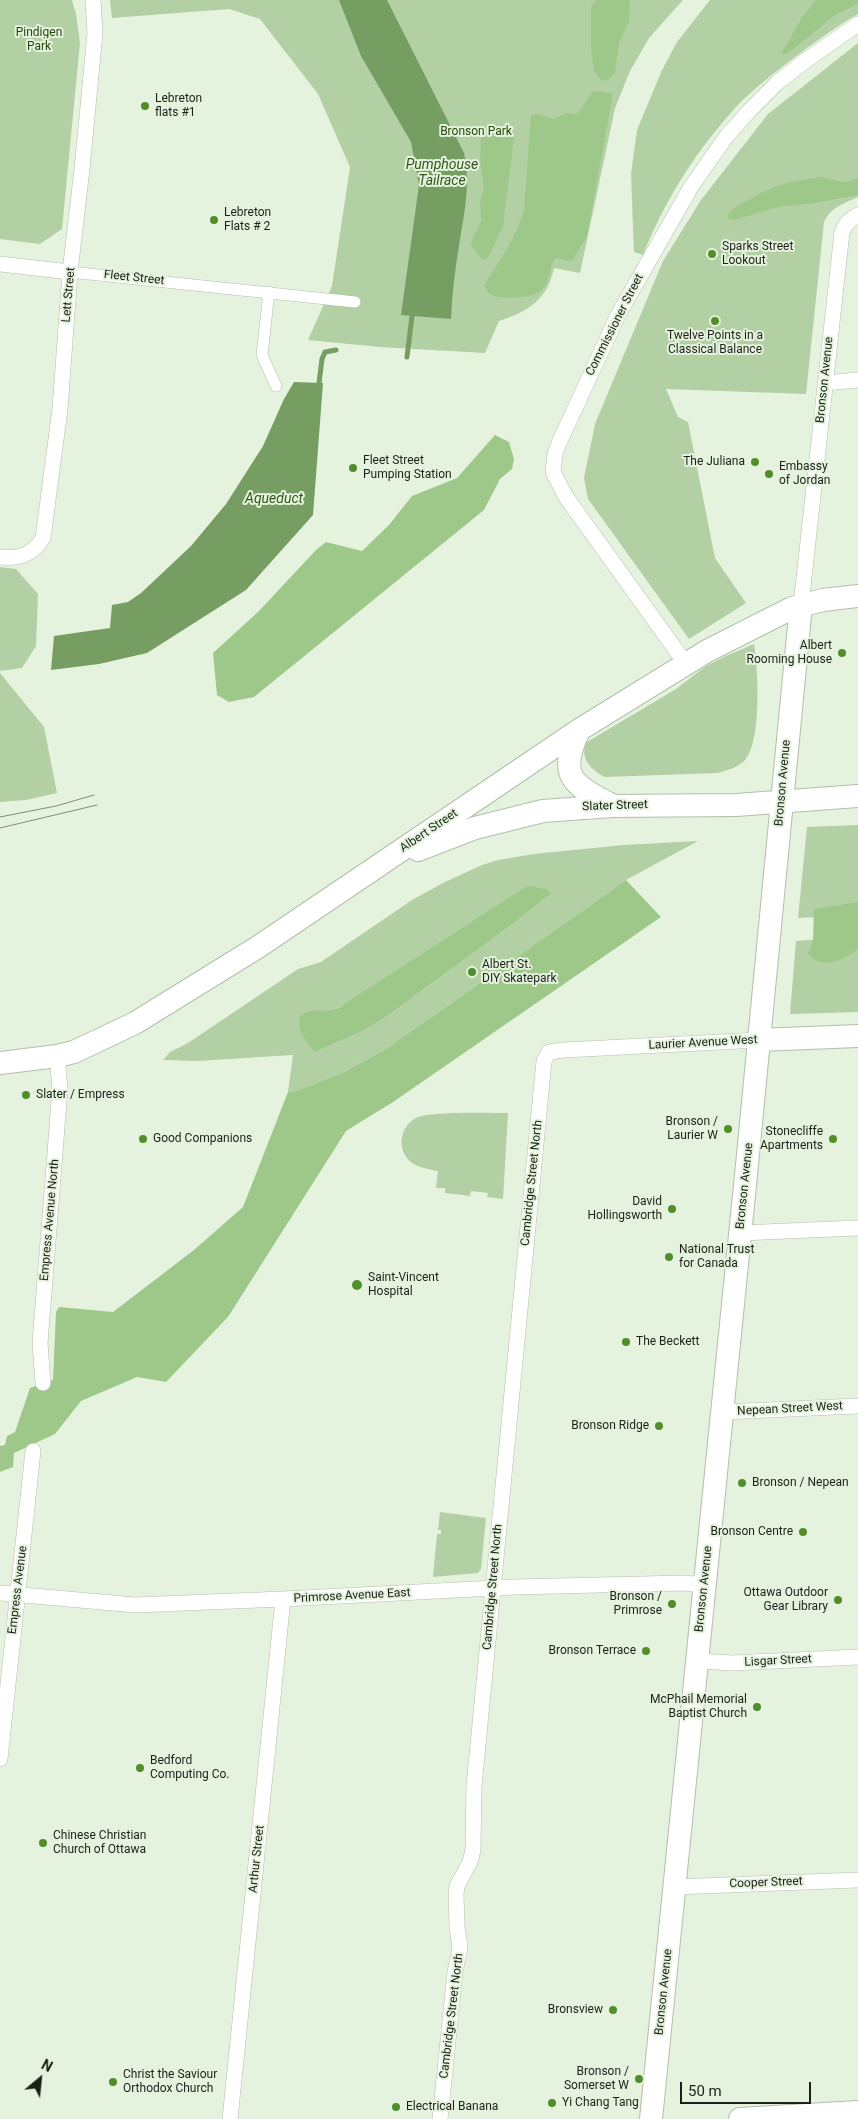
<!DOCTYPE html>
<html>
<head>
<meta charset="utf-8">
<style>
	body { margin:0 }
	#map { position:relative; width:858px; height:2119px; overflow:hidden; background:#e5f3de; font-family:Roboto,sans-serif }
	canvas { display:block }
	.north { position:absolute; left:15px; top:2054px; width:50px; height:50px; -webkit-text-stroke:4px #e5f3de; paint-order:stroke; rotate:28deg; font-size:14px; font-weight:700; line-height:20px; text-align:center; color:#1b2018 }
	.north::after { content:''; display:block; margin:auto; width:18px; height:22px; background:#1b2018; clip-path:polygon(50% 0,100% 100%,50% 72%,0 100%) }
	.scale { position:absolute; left:680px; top:2082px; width:131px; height:22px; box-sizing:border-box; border:2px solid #1b2018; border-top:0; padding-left:6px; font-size:15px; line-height:18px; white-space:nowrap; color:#1b2018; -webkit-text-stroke:4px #e5f3de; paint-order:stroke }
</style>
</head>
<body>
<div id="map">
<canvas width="858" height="2119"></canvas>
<div class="north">N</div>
<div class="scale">50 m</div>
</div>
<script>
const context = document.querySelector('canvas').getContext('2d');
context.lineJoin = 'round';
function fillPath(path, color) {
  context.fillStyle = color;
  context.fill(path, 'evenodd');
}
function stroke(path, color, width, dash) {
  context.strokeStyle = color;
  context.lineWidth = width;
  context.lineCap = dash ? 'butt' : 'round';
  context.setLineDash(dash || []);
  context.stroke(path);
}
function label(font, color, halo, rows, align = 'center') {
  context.font = font + ' Roboto,sans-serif';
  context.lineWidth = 4;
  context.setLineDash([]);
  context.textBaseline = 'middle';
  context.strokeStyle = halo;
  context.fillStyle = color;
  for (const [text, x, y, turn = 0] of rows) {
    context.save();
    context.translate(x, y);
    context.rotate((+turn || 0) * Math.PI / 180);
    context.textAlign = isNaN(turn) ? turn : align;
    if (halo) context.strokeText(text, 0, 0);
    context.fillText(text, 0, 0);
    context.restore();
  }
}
const green = new Path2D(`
	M 0,0 L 72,0 L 76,14 L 80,43 L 62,229 L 40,244 L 0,239 Z
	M 110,0 L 683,0 L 649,38 L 630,71 L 615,108 L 580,273 L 554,268 C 547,300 529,311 499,321 L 485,353 L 380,347 L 308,340 L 332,286 L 350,167 L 318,94 L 260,19 L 229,9 L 112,18 Z
	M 710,0 L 858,0 L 858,14 C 840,24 824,36 807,48 C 783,66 748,92 729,115 C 693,156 663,204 643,255 L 634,252 L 631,174 L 637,130 L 662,70 L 677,42 Z
	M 858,43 L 858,197 C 843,204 831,207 824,222 L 806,394 L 666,389 L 678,417 L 688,422 L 715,558 L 746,603 L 689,639 L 588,499 L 584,478 L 595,424 L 663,261 L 701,200 L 768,114 Z
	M 0,567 L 16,569 L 38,594 L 36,646 L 22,668 L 0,671 Z
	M 754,644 C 758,669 762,741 745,760 C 739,767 726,771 717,773 L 605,777 C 592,771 578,757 587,742 L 676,689 L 706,666 L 726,656 Z
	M 0,673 L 44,727 L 57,793 L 26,800 L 0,802 Z
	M 858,825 L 858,915 L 798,918 L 807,827 Z
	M 698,841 L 626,880 L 386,1049 L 344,1072 L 296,1091 L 288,1092 L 293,1055 L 198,1061 L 163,1060 L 170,1052 L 188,1043 L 298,969 L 321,962 L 412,900 L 445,882 L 482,865 L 498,860 L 534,854 L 623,845 ZM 525,887 L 552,893 L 510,926 L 386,1017 L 361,1032 L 315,1052 L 325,1011 L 332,1011 L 353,999 Z
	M 858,936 L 858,1012 L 790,1014 L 796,941 Z
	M 508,1113 L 503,1199 L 487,1197 L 488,1193 L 471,1191 L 470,1196 L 445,1193 L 445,1188 L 436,1188 L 438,1171 C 424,1168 409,1167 403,1151 C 399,1139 404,1124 416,1118 C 430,1111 489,1113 508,1113 Z
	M 440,1512 L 486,1518 L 481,1569 L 478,1573 L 433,1577 L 437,1534 L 441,1534 L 441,1530 L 438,1530 Z`);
const forest = new Path2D(`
	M 597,0 L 630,0 L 629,21 L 619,43 L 615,73 L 606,81 L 601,80 L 594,71 L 591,48 L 591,7 Z
	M 816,0 L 858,0 L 858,4 L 835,15 L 791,51 L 787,54 L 781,54 L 803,16 Z
	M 593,91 L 613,93 L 587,236 L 572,261 L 555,258 C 549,268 550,282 541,291 C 534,298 504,299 495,296 C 489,294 486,290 484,285 C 500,261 516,237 524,210 L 531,115 L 538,114 L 554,119 L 566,113 L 577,114 Z
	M 512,133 L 514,138 L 503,226 L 488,258 L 483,260 L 472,247 L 471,242 L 481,221 L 480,203 L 484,187 L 480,161 L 481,137 C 491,135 503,137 512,133 Z
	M 820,177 C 834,179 844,186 858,178 L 858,195 L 809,204 L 782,206 L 734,220 L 730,219 L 727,216 C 733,206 743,204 752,198 C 776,184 793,181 820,177 Z
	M 495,435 L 509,442 L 514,459 L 512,469 L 500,479 L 484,510 L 254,697 L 229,702 L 217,695 L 213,653 L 258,612 L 317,549 L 326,542 L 362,551 L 389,525 L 412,496 L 457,478 Z
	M 626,880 L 661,917 L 393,1102 L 346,1131 L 228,1317 L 166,1382 L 137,1377 L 81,1401 L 55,1434 L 14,1453 L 13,1467 L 0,1472 L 0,1446 L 5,1445 L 7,1436 L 15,1432 L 30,1388 L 53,1380 L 56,1312 L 59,1307 L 113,1312 L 194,1250 L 243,1207 L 288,1092 L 296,1091 L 344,1072 L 386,1049 Z
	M 532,886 L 545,889 L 552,893 L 510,926 L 386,1017 L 361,1032 L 315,1052 C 305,1040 297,1032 300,1016 C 316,1005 323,1015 338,1008 L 525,887 Z
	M 858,902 L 858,949 C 843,960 822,971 808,954 L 813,940 L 814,909 Z`);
const water = new Path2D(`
	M 339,0 L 387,0 L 464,153 C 471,185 464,214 459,246 C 455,270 452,294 451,319 L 401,315 L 419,185 L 411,142 L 361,56 Z
	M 294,382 L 323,383 L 313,515 L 246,590 L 147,653 L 99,664 L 51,670 L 54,636 L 110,628 L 112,605 L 128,602 L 141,593 L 191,546 L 226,504 L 263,446 L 284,399 Z`);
const stream = new Path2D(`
	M 407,357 L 412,316
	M 319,383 L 322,359 L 325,352 L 336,350`);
const pedestrian = new Path2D(`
	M 70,272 L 355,302
	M 269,292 L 262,355 L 276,386`);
const minor = new Path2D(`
	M 0,264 L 70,272
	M 825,383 L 858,380
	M 0,557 C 20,559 32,555 43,538 L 60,409 L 70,272 L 82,169 L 95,33 L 93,0
	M 801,605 L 842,232 C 846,224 849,219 858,215
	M 686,664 L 566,497 L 553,472 L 555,454 L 559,443 L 618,315 L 691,187 L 726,137 L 749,111 L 778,82 L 805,61 L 858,24
	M 740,1233 L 858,1228
	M 43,1383 L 40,1343 L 60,1089 L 57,1056
	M 722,1412 L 858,1406
	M 0,1593 L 135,1605 L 283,1599 L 514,1587 L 684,1583 L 704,1585
	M 697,1661 L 732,1663 L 858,1657
	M 0,1759 L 33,1451
	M 674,1887 L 858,1880
	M 230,2119 L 283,1599
	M 440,2119 L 455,1972 L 460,1948 L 457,1926 L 456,1894 L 457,1886 L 470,1862 L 473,1850 L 474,1786 L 544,1061 L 549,1052 L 564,1050 L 759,1040`);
const secondary = new Path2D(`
	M 579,730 C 558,776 571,784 612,805
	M 418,850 L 475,828 L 543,811 L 612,806 L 736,805 L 858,796
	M 759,1040 L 858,1036
	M 0,1063 L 57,1056 L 74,1052 L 135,1023 L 258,947 L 579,730 L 707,651 L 792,608 L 823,600 L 858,596
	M 651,2119 L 746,1175 L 801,605
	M 740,2119 L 858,2112`);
const tram = new Path2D(`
	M 0,817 L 56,806 L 94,795
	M 0,828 L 97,805`);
const markers = [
	[145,106,5,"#518d2b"],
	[214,220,5,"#518d2b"],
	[712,254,5,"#518d2b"],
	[715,321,5,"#518d2b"],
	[755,462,5,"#518d2b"],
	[353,468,5,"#518d2b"],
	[769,474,5,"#518d2b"],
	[842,653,5,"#518d2b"],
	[472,972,5,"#518d2b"],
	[26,1095,5,"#518d2b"],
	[728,1129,5,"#518d2b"],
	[143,1139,5,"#518d2b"],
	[833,1139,5,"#518d2b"],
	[672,1209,5,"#518d2b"],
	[669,1257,5,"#518d2b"],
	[357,1285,6,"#518d2b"],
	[626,1342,5,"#518d2b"],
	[659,1426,5,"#518d2b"],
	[742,1483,5,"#518d2b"],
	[803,1532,5,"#518d2b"],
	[838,1600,5,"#518d2b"],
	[672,1604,5,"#518d2b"],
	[646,1651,5,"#518d2b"],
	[757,1707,5,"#518d2b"],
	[140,1768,5,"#518d2b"],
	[43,1843,5,"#518d2b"],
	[613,2010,5,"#518d2b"],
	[639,2079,5,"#518d2b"],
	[113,2082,5,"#518d2b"],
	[552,2103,5,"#518d2b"],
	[396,2107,5,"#518d2b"]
];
const parkNames = [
	["Pindigen",39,33],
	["Park",39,47],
	["Bronson Park",476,132]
];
const poiNames = [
	["Lebreton",155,99],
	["flats #1",155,113],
	["Lebreton",224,213],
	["Flats # 2",224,227],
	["Sparks Street",722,247],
	["Lookout",722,261],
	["Twelve Points in a",715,336,"center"],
	["Classical Balance",715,350,"center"],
	["Fleet Street",363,461],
	["Pumping Station",363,475],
	["The Juliana",745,462,"right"],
	["Embassy",779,467],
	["of Jordan",779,481],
	["Albert",832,646,"right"],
	["Rooming House",832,660,"right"],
	["Albert St.",482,965],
	["DIY Skatepark",482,979],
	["Slater / Empress",36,1095],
	["Bronson /",718,1122,"right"],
	["Laurier W",718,1136,"right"],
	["Stonecliffe",823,1132,"right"],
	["Apartments",823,1146,"right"],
	["Good Companions",153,1139],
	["David",662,1202,"right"],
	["Hollingsworth",662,1216,"right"],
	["National Trust",679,1250],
	["for Canada",679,1264],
	["Saint-Vincent",368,1278],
	["Hospital",368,1292],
	["The Beckett",636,1342],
	["Bronson Ridge",649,1426,"right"],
	["Bronson / Nepean",752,1483],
	["Bronson Centre",793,1532,"right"],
	["Ottawa Outdoor",828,1593,"right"],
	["Gear Library",828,1607,"right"],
	["Bronson /",662,1597,"right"],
	["Primrose",662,1611,"right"],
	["Bronson Terrace",636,1651,"right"],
	["McPhail Memorial",747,1700,"right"],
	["Baptist Church",747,1714,"right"],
	["Bedford",150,1761],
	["Computing Co.",150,1775],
	["Chinese Christian",53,1836],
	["Church of Ottawa",53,1850],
	["Bronsview",603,2010,"right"],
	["Bronson /",629,2072,"right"],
	["Somerset W",629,2086,"right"],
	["Christ the Saviour",123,2075],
	["Orthodox Church",123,2089],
	["Yi Chang Tang",562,2103],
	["Electrical Banana",406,2107]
];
const streetNames = [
	["Fleet Street",134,278,6],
	["Lett Street",69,295,-85],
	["Commissioner Street",615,325,-63],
	["Bronson Avenue",825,380,-84],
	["Bronson Avenue",783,783,-85],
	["Slater Street",615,806,-2],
	["Albert Street",429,831,-34],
	["Laurier Avenue West",703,1043,-3],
	["Cambridge Street North",532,1183,-84],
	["Bronson Avenue",745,1186,-84],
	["Empress Avenue North",50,1220,-85],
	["Nepean Street West",790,1409,-3],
	["Cambridge Street North",493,1587,-85],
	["Bronson Avenue",704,1589,-84],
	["Empress Avenue",18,1590,-83],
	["Primrose Avenue East",352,1596,-3],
	["Lisgar Street",778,1661,-3],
	["Arthur Street",257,1859,-84],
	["Cooper Street",766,1883,-2],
	["Bronson Avenue",664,1992,-84],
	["Cambridge Street North",452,2016,-83]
];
const waterNames = [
	["Pumphouse",442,165],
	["Tailrace",442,181],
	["Aqueduct",274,499]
];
fillPath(green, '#b2d0a4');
fillPath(forest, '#9ec88a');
fillPath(water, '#769e62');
stroke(stream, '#769e62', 5);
stroke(pedestrian, '#b2bfab', 12);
stroke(minor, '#b2bfab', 16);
stroke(secondary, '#b2bfab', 24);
stroke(pedestrian, '#fff', 11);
stroke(minor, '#fff', 15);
stroke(secondary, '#fff', 22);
stroke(tram, '#818a7c', 1);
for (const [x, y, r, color] of markers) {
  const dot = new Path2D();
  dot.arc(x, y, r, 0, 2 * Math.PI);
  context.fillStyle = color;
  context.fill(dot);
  stroke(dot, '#e5f3de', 2);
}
label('12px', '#224706', '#e5f3de', parkNames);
label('12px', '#1b2018', '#e5f3de', poiNames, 'left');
label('12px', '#1b2018', '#e5f3de', streetNames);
label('italic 14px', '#305618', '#e5f3de', waterNames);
</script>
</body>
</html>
